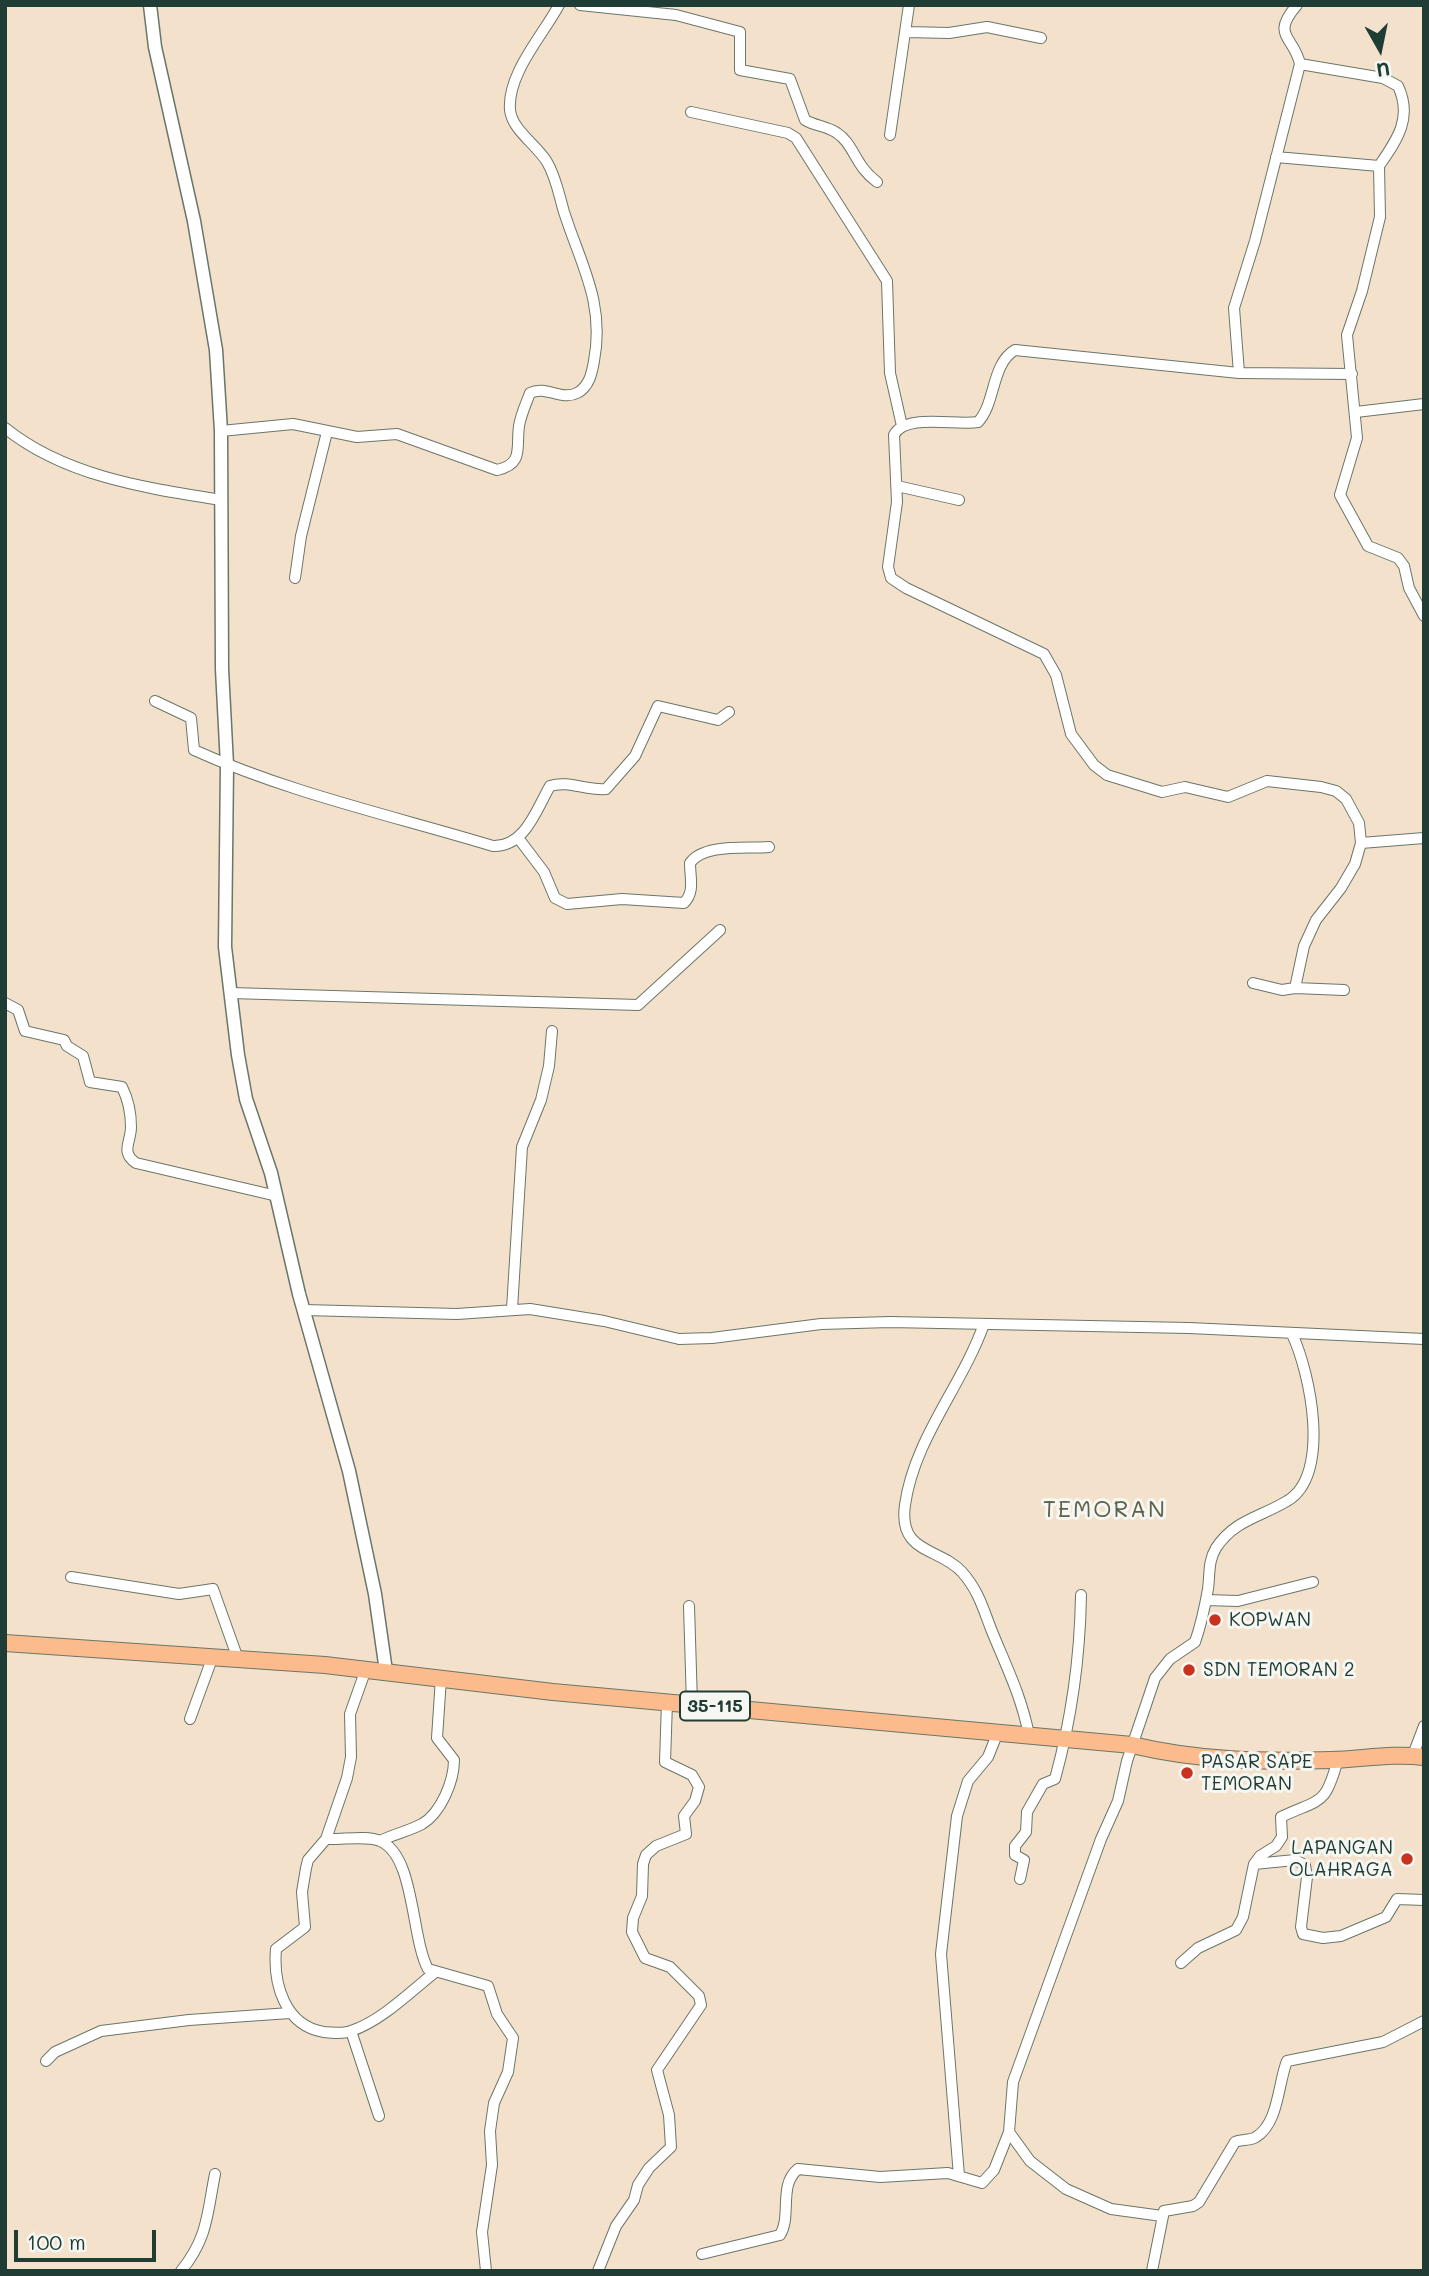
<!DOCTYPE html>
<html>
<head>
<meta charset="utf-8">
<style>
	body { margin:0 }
	#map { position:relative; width:1429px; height:2276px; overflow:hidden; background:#f4e1cb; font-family:Mali,sans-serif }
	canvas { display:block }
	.frame { position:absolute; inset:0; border:7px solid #1f3d34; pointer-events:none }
	.north { position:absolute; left:1345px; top:14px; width:70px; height:70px; -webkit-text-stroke:5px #f6f6f2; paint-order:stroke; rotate:171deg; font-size:19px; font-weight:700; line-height:28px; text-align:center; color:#1f3d34 }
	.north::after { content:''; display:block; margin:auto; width:24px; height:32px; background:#1f3d34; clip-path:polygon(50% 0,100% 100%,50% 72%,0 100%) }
	.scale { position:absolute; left:14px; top:2230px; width:142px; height:32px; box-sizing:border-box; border:4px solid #1f3d34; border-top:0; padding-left:9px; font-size:21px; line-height:24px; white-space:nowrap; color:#1f3d34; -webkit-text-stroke:5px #f6f6f2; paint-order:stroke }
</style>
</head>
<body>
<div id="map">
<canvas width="1429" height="2276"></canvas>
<div class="frame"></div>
<div class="north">U</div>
<div class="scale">100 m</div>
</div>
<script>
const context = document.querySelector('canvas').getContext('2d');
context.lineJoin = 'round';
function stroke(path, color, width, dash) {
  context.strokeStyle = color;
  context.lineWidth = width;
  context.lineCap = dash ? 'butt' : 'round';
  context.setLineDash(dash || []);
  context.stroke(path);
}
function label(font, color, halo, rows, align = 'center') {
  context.font = font + ' Mali,sans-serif';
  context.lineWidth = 6;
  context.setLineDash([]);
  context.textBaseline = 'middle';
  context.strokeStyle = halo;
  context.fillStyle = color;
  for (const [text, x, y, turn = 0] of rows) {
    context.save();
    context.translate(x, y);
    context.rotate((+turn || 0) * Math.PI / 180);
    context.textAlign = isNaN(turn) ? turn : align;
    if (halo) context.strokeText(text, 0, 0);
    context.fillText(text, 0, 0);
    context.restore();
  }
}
const minor = new Path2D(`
	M 580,5 L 676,15 L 740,32 L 740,70 L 790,79 L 805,120 C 815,126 827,126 837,133 C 854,144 855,166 877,182
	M 907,32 L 949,33 L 987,27 L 1041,38
	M 1300,64 L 1383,78 L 1398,86 C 1413,118 1397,140 1379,166
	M 691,112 L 788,133 L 796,138 L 887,281 L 890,373 L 902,426
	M 890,135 L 909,5
	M 1276,157 L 1379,166 L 1380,217 L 1362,291 L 1347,335 L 1357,438 L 1340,495 L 1368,546 L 1398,558 L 1404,566 L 1409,588 L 1424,616
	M 1239,373 L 1234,308 L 1255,241 L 1300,64 C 1294,36 1270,36 1297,5
	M 1356,412 L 1424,404
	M 5,428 C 66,477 147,488 221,500
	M 221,431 L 293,424 L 357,437 L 397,434 L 497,470 C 524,464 516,448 519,426 C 521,414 526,404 530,393 C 546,385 561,401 577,393 C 589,387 592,373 594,361 C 605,303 581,265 564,212 C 559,195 556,177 547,162 C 537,145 512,130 510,110 C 507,74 543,35 559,5
	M 897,486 L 959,500
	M 295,578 L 301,536 L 327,432
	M 155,701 L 191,718 L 194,750 C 289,793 394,816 493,846 C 525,847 536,810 550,786 C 568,780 587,791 606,789 L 635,756 L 658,706 L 718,720 L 729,712
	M 519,839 L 544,872 L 555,898 L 567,904 L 622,899 L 684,903 C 695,892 690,878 690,863 C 704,843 747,849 769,847
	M 1361,843 L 1424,838
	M 1253,983 L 1282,990 L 1295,988 L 1304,946 L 1316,920 L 1341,888 L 1355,864 L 1361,843 L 1359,823 L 1346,799 L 1336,791 L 1321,787 L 1267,781 L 1228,797 L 1185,787 L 1162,792 L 1107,775 L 1094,765 L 1071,734 L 1056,675 L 1044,654 L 906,588 L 891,578 L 888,567 L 897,502 L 894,435 C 905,413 956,426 978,422 C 996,403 991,364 1015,350 L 1239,373 L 1352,374
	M 1295,988 L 1344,990
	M 231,993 L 638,1005 L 720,930
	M 5,1003 L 18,1010 L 25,1031 L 64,1040 L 67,1046 L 83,1056 L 90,1082 L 122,1087 C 128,1099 131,1113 131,1127 C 131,1142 120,1152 136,1163 L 277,1196
	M 512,1309 L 522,1147 L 541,1100 L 549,1066 L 552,1031
	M 304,1310 L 457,1314 L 530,1309 L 604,1321 L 679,1339 L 712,1338 L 821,1324 L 890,1322 L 1189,1328 L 1424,1339
	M 984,1324 C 962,1386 914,1439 905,1505 C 898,1554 939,1547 962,1572 C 978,1590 983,1608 991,1629 C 1006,1666 1021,1695 1029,1735
	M 71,1577 L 179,1594 L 213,1589 L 238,1659
	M 1206,1600 L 1238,1601 L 1313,1582
	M 689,1606 L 692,1704
	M 366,1669 L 350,1714 L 351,1757 L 347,1778 L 326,1839 L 308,1860 L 306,1868 L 302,1892 L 305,1927 L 276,1949 C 273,1984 285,2026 324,2032 C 333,2033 342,2034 351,2031 C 381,2021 409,1993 434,1973
	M 190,1719 L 213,1656
	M 1413,1755 L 1424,1726
	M 326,1839 C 342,1840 366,1835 380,1841 C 415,1855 411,1938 428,1969 L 488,1986 L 497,2014 L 513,2038 L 508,2072 L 494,2103 L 490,2131 L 492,2165 L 482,2232 L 486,2271
	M 380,1841 C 394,1834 409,1831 422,1824 C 441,1813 454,1781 454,1760 L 437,1738 L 441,1678
	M 1254,1864 L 1295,1860 L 1305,1865 L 1307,1877 L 1301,1927 L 1303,1934 L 1323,1938 L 1341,1936 L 1386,1917 L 1397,1899 L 1424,1900
	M 1020,1879 L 1024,1860 L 1015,1855 L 1015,1846 L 1026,1832 L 1027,1812 L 1043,1784 L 1055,1779 C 1072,1717 1080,1660 1081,1595
	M 1181,1963 L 1198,1948 L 1236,1930 L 1243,1917 L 1254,1864 L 1260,1856 L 1276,1846 L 1282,1837 L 1281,1817 C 1321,1798 1325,1807 1338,1759
	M 351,2031 L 379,2116
	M 46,2061 L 55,2052 L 101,2031 L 189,2020 L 290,2013
	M 959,2176 L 941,1954 L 957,1816 L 968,1781 L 988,1757 L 998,1732
	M 1162,2216 L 1111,2209 L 1066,2189 L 1030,2161 L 1009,2132 L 1013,2082 L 1101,1839 L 1118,1801 L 1127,1761 L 1155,1678 L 1170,1659 L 1195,1642 C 1201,1625 1205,1606 1208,1589 C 1210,1574 1208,1561 1216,1548 C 1234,1520 1261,1517 1287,1501 C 1332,1475 1310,1372 1292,1334
	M 702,2254 L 780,2235 C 792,2216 778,2185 798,2169 L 880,2177 L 948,2173 L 982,2183 L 994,2170 L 1009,2132
	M 181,2271 C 208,2238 207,2214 215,2174
	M 598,2271 L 616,2226 L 634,2200 L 638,2185 L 649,2168 L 671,2147 L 669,2115 L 657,2070 L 701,2005 L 699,1996 L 670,1967 L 645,1958 L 632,1932 L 633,1918 L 642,1896 L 643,1864 L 646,1855 L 656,1846 L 686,1834 L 684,1816 L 695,1801 L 699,1787 L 692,1775 L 665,1762 L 667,1702
	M 1152,2271 L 1164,2211 L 1193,2206 L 1199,2202 L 1235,2142 C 1241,2139 1250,2141 1256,2137 C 1279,2123 1278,2083 1287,2061 L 1383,2042 L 1424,2021`);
const tertiary = new Path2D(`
	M 150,5 L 155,47 L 194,221 L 216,350 L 221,431 L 222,669 L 227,765 L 225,947 L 238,1055 L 246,1099 L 271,1173 L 299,1294 L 349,1471 L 375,1594 L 386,1671`);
const primary = new Path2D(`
	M 5,1643 L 325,1665 L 553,1692 L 1132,1745 C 1199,1761 1264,1762 1332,1760 C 1363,1759 1393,1753 1424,1757`);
const markers = [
	[1215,1620,7,"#c8321e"],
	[1189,1670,7,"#c8321e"],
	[1187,1773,7,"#c8321e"],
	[1407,1859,7,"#c8321e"]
];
const shields = [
	[715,1706,70]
];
const shieldNames = [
	["35-115",715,1706]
];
const poiNames = [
	["KOPWAN",1229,1620],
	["SDN TEMORAN 2",1203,1670],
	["PASAR SAPE",1201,1762],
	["TEMORAN",1201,1784],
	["LAPANGAN",1393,1848,"right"],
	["OLAHRAGA",1393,1870,"right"]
];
const quarterNames = [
	["TEMORAN",1105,1510]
];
stroke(minor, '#6a7669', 12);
stroke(tertiary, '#6a7669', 15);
stroke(primary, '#6a7669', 18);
stroke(minor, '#fff', 10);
stroke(tertiary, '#fff', 12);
stroke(primary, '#fbbb8c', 16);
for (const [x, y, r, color] of markers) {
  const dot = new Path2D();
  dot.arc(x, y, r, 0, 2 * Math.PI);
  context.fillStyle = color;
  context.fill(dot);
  stroke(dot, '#f6f6f2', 2.5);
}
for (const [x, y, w] of shields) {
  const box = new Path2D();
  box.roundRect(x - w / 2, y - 14.5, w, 29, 5);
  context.fillStyle = '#f6f6f2';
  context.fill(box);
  stroke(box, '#1f3d34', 2);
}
label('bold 18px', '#1f3d34', null, shieldNames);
label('19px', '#1f3d34', '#f6f6f2', poiNames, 'left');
context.letterSpacing = '2px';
label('23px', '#5d6249', '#f6f6f2', quarterNames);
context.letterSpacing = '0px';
</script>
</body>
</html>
